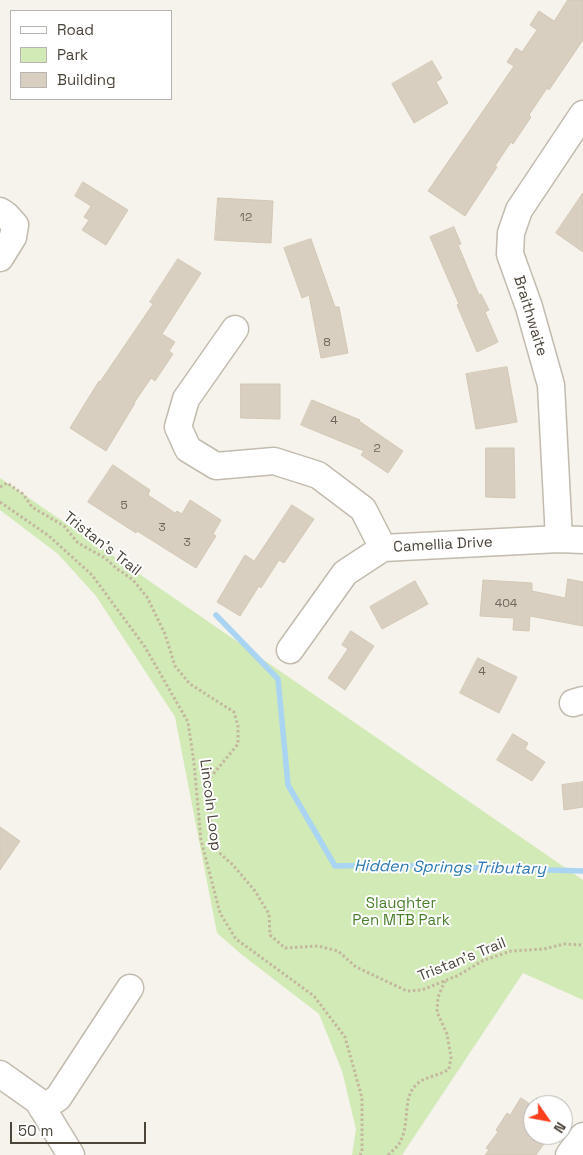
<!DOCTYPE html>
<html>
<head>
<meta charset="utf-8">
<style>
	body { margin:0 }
	#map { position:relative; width:583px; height:1155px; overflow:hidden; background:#f6f3ec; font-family:"Space Grotesk",sans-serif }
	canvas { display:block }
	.legend { position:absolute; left:10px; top:10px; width:162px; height:90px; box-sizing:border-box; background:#fff; border:1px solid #b7b4b0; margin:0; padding:6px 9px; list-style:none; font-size:15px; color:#4b4439 }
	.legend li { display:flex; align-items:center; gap:10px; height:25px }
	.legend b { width:25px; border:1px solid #b7b4b0 }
	.north { position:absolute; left:523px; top:1095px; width:50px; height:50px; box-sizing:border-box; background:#fff; border:1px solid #b7b4b0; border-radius:50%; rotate:123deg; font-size:14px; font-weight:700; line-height:20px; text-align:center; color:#4b4439 }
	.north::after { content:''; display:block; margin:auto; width:18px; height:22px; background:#fc3f1d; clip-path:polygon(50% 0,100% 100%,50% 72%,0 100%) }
	.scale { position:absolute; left:10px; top:1122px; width:136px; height:22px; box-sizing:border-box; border:2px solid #4b4439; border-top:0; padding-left:6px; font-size:15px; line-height:18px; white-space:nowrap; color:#4b4439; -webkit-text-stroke:4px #fff; paint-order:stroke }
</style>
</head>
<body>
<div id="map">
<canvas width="583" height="1155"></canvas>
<ul class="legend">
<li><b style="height:6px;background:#fff"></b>Road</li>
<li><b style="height:14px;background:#d2eab5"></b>Park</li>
<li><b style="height:14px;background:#d8cfc1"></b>Building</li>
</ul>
<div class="north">N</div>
<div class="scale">50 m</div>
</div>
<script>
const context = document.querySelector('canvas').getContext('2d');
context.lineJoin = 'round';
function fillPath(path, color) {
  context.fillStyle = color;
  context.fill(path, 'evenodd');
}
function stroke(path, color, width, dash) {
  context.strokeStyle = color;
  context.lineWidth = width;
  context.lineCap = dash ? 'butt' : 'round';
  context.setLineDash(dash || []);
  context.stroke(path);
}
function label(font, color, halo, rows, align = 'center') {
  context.font = font + ' "Space Grotesk",sans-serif';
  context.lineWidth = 4;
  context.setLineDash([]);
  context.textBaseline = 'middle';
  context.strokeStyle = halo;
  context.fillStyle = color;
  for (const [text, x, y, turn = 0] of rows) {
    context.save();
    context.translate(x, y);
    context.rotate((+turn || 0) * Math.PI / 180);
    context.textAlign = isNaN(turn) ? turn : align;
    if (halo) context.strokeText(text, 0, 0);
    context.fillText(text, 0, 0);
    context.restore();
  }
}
const green = new Path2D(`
	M 0,478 L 583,880 L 583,1000 L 523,973 L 402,1155 L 352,1155 L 356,1129 L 342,1071 L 319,1014 L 241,954 L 217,933 L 175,717 L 96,596 L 58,554 L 0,510 Z`);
const stream = new Path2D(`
	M 216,615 L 278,679 L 288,785 L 335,866 L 384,865 L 583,871`);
const building = new Path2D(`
	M 568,0 L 583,0 L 583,40 L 549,90 L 547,88 L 529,115 L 531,117 L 513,144 L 511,142 L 495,166 L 497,167 L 465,216 L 428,191 L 514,66 L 507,62 L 516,48 L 522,52 L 537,30 L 530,25 L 539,11 L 554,21 Z
	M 432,61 L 442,78 L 436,82 L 448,103 L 414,123 L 392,84 Z
	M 83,182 L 128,210 L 106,245 L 82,230 L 89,220 L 84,217 L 91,206 L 75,196 Z
	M 583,193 L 583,252 L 556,233 Z
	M 218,198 L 273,201 L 271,243 L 215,240 Z
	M 454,227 L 461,244 L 458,245 L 479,295 L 481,294 L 489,310 L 485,312 L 498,342 L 477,352 L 457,305 L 459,304 L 430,237 Z
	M 311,239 L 335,307 L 339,307 L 348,353 L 321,358 L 309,295 L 302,298 L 284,248 Z
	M 178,259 L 201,273 L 162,334 L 175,342 L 169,351 L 173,354 L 155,381 L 151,378 L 134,403 L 135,403 L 106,451 L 70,428 L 99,381 L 100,382 L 153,304 L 150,302 Z
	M 507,367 L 517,422 L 476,429 L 466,374 Z
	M 241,384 L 280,384 L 280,419 L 241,418 Z
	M 312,400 L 360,420 L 359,421 L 403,451 L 388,473 L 361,455 L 364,451 L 301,425 Z
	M 486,448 L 514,448 L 515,498 L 486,497 Z
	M 113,465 L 150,490 L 148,495 L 175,513 L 177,511 L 182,514 L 190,500 L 221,520 L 213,534 L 216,536 L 196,568 L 137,531 L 136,533 L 88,502 Z
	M 292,505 L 314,519 L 284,563 L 279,560 L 261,588 L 259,586 L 240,616 L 217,602 L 245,555 L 254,561 Z
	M 568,579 L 583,582 L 583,626 L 530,616 L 529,631 L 513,630 L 514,618 L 480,616 L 483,580 L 532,583 L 532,591 L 565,598 Z
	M 415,581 L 428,604 L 382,629 L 370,607 Z
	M 351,631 L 374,646 L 345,690 L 328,678 L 348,649 L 342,645 Z
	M 478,658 L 517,677 L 499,713 L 460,693 Z
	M 513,734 L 528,743 L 525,749 L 545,762 L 532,781 L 497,760 Z
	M 583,782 L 583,807 L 564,810 L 562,785 Z
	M 0,827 L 20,841 L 0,870 Z
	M 521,1098 L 533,1106 L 533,1135 L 550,1135 L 536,1155 L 485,1155 L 489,1150 L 486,1148 L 498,1132 L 496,1130 L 507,1113 L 510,1115 Z`);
const path = new Path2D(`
	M 0,487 L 7,483 L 23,494 L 32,507 L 64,526 L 78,543 L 105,558 L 116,568 L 133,580 L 147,597 L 165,634 L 175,666 L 190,684 L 234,712 L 238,726 L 238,744 L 210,778 L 211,825 L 216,850 L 233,865 L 255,891 L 269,914 L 270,935 L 285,948 L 318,946 L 338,951 L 356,967 L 407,991 L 422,990 L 459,975 L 482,961 L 511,951 L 544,949 L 564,944 L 583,945
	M 0,502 L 49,536 L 92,575 L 145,647 L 188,722 L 194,763 L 201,840 L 220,913 L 236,939 L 314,996 L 345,1037 L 362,1098 L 362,1151 L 360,1155
	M 388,1155 C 393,1150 399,1146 401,1140 C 410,1122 402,1097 417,1084 C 426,1076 439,1076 449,1069 L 451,1057 L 447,1034 L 437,1012 L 438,997 L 445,981`);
const minor = new Path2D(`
	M 0,211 L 6,215 L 15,225 L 13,237 L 0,258
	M 235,329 L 186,399 L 178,427 L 188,449 L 216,466 L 274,461 L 318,475 L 363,509 L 383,548
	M 559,539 L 551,385 L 529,307 L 510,254 L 511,233 L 519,210 L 583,114
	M 290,650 L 345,573 L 383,548 L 559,539 L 583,540
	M 573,703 L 583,700
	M 0,1074 L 38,1101 L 71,1155
	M 42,1108 L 58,1098 L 130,988
	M 569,1155 L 583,1136`);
const numberNames = [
	["12",246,218],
	["8",327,343],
	["4",334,421],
	["2",377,449],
	["5",124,506],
	["3",162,528],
	["3",187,543],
	["404",506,604],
	["4",482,672]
];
const streetNames = [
	["Braithwaite",530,316,73],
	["Tristan's Trail",102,544,38],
	["Camellia Drive",443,545,-3],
	["Lincoln Loop",210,805,83],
	["Tristan's Trail",462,960,-22]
];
const parkNames = [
	["Slaughter",401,904],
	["Pen MTB Park",401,921]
];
const waterNames = [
	["Hidden Springs Tributary",450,868,1]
];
fillPath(green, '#d2eab5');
stroke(stream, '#a9d4f2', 5.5);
fillPath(building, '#d8cfc1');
stroke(building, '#d3c7b4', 1);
stroke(minor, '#c2bbae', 29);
stroke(path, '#c4b79f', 3, [2.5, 2.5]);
stroke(minor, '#fff', 26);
label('12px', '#6e675b', null, numberNames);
label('15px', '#4b4439', '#fff', streetNames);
label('15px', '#4a7f2a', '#fff', parkNames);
label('italic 16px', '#2e7ab2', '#fff', waterNames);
</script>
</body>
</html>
